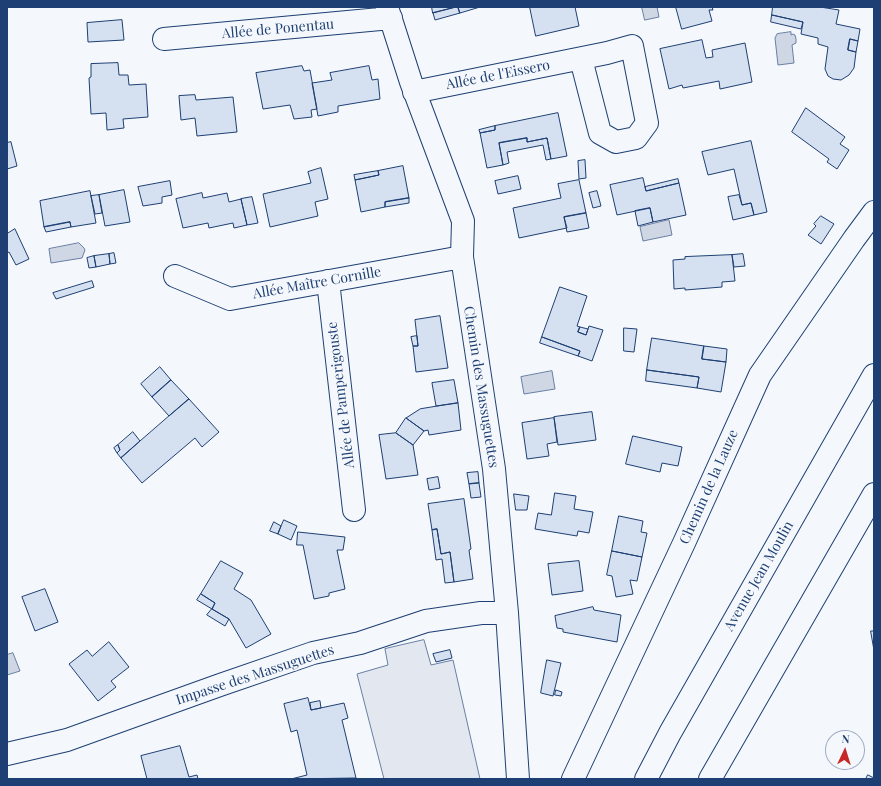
<!DOCTYPE html>
<html>
<head>
<meta charset="utf-8">
<style>
	body { margin:0 }
	#map { position:relative; width:881px; height:786px; overflow:hidden; background:#f4f7fb; font-family:"Playfair Display",serif }
	canvas { display:block }
	.frame { position:absolute; inset:0; border:8px solid #1d3f73; pointer-events:none }
	.north { position:absolute; left:825px; top:730px; width:40px; height:40px; box-sizing:border-box; background:#f4f7fb; border:1px solid #9eadc5; border-radius:50%; rotate:4deg; font-size:11px; font-weight:700; line-height:16px; text-align:center; color:#1d3f73 }
	.north::after { content:''; display:block; margin:auto; width:14px; height:18px; background:#c62828; clip-path:polygon(50% 0,100% 100%,50% 72%,0 100%) }
</style>
</head>
<body>
<div id="map">
<canvas width="881" height="786"></canvas>
<div class="frame"></div>
<div class="north">N</div>
</div>
<script>
const context = document.querySelector('canvas').getContext('2d');
context.lineJoin = 'round';
function fillPath(path, color) {
  context.fillStyle = color;
  context.fill(path, 'evenodd');
}
function stroke(path, color, width, dash) {
  context.strokeStyle = color;
  context.lineWidth = width;
  context.lineCap = dash ? 'butt' : 'round';
  context.setLineDash(dash || []);
  context.stroke(path);
}
function label(font, color, halo, rows, align = 'center') {
  context.font = font + ' "Playfair Display",serif';
  context.lineWidth = 3;
  context.setLineDash([]);
  context.textBaseline = 'middle';
  context.strokeStyle = halo;
  context.fillStyle = color;
  for (const [text, x, y, turn = 0] of rows) {
    context.save();
    context.translate(x, y);
    context.rotate((+turn || 0) * Math.PI / 180);
    context.textAlign = isNaN(turn) ? turn : align;
    if (halo) context.strokeText(text, 0, 0);
    context.fillText(text, 0, 0);
    context.restore();
  }
}
const parking = new Path2D(`
	M 424,640 L 431,665 L 453,660 L 480,779 L 384,779 L 357,674 L 388,665 L 385,649 Z`);
const water = new Path2D(`
	M 642,7 L 657,7 L 659,17 L 645,20 Z
	M 791,32 L 791,35 L 793,34 L 795,35 L 796,39 L 796,43 L 792,45 L 794,63 L 778,65 L 775,38 L 777,34 Z
	M 669,220 L 672,235 L 643,241 L 640,227 Z
	M 79,243 L 84,248 L 85,250 L 82,258 L 51,263 L 49,249 Z
	M 552,371 L 555,389 L 524,394 L 521,377 Z
	M 13,653 L 20,671 L 7,675 L 7,655 Z`);
const building = new Path2D(`
	M 432,7 L 456,7 L 433,13 Z
	M 456,7 L 458,7 L 460,13 L 435,20 L 433,13 Z
	M 458,7 L 480,7 L 460,13 Z
	M 530,7 L 575,7 L 579,26 L 536,36 Z
	M 676,7 L 712,7 L 713,10 L 709,10 L 712,21 L 682,29 Z
	M 773,7 L 820,7 L 839,10 L 836,24 L 860,29 L 858,41 L 850,39 L 848,50 L 856,52 L 854,68 L 849,75 L 841,80 L 833,79 L 828,76 L 825,69 L 828,47 L 818,44 L 818,38 L 801,34 L 803,22 L 772,15 Z
	M 772,15 L 803,22 L 801,29 L 771,22 Z
	M 122,20 L 124,40 L 88,42 L 87,23 Z
	M 850,39 L 858,41 L 856,52 L 848,50 Z
	M 702,40 L 706,58 L 713,57 L 712,50 L 745,43 L 752,82 L 720,89 L 719,81 L 683,88 L 682,85 L 669,89 L 660,49 Z
	M 118,63 L 119,75 L 128,75 L 129,85 L 146,84 L 148,117 L 123,119 L 124,128 L 107,130 L 106,113 L 91,114 L 89,78 L 91,77 L 91,64 Z
	M 302,66 L 304,71 L 310,70 L 317,109 L 311,110 L 312,117 L 294,119 L 290,105 L 263,109 L 256,73 Z
	M 369,66 L 372,80 L 378,79 L 380,99 L 338,106 L 338,112 L 318,116 L 312,83 L 332,80 L 330,73 Z
	M 195,95 L 196,100 L 233,97 L 237,132 L 197,136 L 195,118 L 181,120 L 179,96 Z
	M 806,108 L 845,137 L 840,144 L 849,150 L 837,169 L 827,162 L 829,159 L 792,132 Z
	M 558,113 L 567,156 L 551,159 L 547,138 L 527,142 L 527,138 L 499,143 L 503,165 L 487,168 L 480,133 L 495,130 L 495,126 Z
	M 495,126 L 495,130 L 480,133 L 479,130 Z
	M 527,138 L 527,142 L 547,138 L 551,159 L 546,160 L 543,145 L 507,152 L 509,163 L 503,165 L 499,143 Z
	M 751,141 L 767,212 L 754,215 L 751,203 L 742,205 L 734,169 L 708,175 L 702,152 Z
	M 11,142 L 17,166 L 7,169 L 7,143 Z
	M 585,160 L 586,178 L 579,179 L 578,161 Z
	M 403,166 L 409,198 L 385,202 L 385,207 L 361,212 L 355,180 L 379,175 L 378,171 Z
	M 321,168 L 328,199 L 315,202 L 318,216 L 270,227 L 263,194 L 311,183 L 308,172 Z
	M 378,171 L 379,175 L 355,180 L 354,175 Z
	M 518,176 L 521,189 L 498,194 L 495,181 Z
	M 643,178 L 646,191 L 679,183 L 686,215 L 653,222 L 650,208 L 617,215 L 610,185 Z
	M 678,179 L 679,183 L 646,191 L 645,187 Z
	M 579,180 L 586,213 L 564,217 L 567,228 L 519,238 L 513,208 L 561,198 L 558,184 Z
	M 170,181 L 172,195 L 162,197 L 162,203 L 143,206 L 138,187 Z
	M 124,190 L 130,222 L 105,226 L 99,195 Z
	M 90,191 L 96,223 L 71,227 L 70,222 L 44,227 L 40,201 Z
	M 597,191 L 601,206 L 593,208 L 589,193 Z
	M 202,193 L 203,198 L 227,193 L 229,202 L 241,199 L 247,225 L 234,228 L 233,223 L 209,228 L 208,223 L 183,228 L 176,199 Z
	M 99,195 L 102,213 L 95,214 L 91,196 Z
	M 739,195 L 742,205 L 751,203 L 754,215 L 733,220 L 728,197 Z
	M 252,197 L 258,223 L 247,225 L 241,199 Z
	M 409,198 L 409,203 L 385,207 L 385,202 Z
	M 650,208 L 653,222 L 638,226 L 635,211 Z
	M 586,213 L 589,228 L 567,232 L 564,217 Z
	M 821,216 L 834,224 L 821,244 L 808,235 L 816,226 L 814,224 Z
	M 70,222 L 71,227 L 46,232 L 44,227 Z
	M 15,229 L 29,259 L 16,265 L 9,252 L 7,253 L 7,234 Z
	M 114,253 L 116,263 L 110,264 L 109,254 Z
	M 109,254 L 110,264 L 96,267 L 94,256 Z
	M 743,254 L 745,266 L 734,267 L 732,255 Z
	M 732,255 L 735,281 L 722,282 L 722,287 L 685,290 L 685,288 L 674,289 L 673,260 L 685,259 L 685,257 Z
	M 94,256 L 96,267 L 89,268 L 87,258 Z
	M 92,281 L 94,287 L 56,299 L 53,293 Z
	M 560,287 L 587,296 L 577,326 L 580,327 L 578,332 L 586,335 L 589,326 L 603,330 L 592,361 L 578,356 L 580,351 L 542,337 Z
	M 440,316 L 448,368 L 416,372 L 413,346 L 418,346 L 415,320 Z
	M 580,327 L 588,329 L 586,335 L 578,332 Z
	M 624,328 L 637,329 L 634,352 L 624,351 Z
	M 417,336 L 418,346 L 413,346 L 411,337 Z
	M 542,337 L 580,351 L 578,356 L 540,343 Z
	M 652,338 L 704,346 L 702,359 L 726,362 L 721,392 L 697,388 L 699,377 L 647,370 Z
	M 704,346 L 727,349 L 726,362 L 702,359 Z
	M 160,367 L 171,380 L 152,397 L 141,384 Z
	M 647,370 L 699,377 L 697,388 L 646,381 Z
	M 171,380 L 189,399 L 169,416 L 152,397 Z
	M 454,380 L 458,403 L 436,406 L 432,383 Z
	M 189,399 L 219,432 L 202,447 L 195,438 L 142,483 L 121,458 Z
	M 458,403 L 461,430 L 429,435 L 428,430 L 424,431 L 406,418 L 420,409 Z
	M 592,412 L 596,440 L 558,445 L 554,417 Z
	M 406,418 L 424,431 L 413,445 L 396,433 Z
	M 554,418 L 557,442 L 547,444 L 549,456 L 527,459 L 522,423 Z
	M 133,432 L 140,441 L 121,458 L 117,453 L 120,450 L 118,445 Z
	M 396,433 L 413,445 L 418,475 L 386,479 L 379,435 Z
	M 633,436 L 682,447 L 678,466 L 662,463 L 660,472 L 626,464 Z
	M 118,445 L 120,450 L 117,453 L 114,448 Z
	M 478,472 L 479,483 L 469,484 L 467,473 Z
	M 438,477 L 440,488 L 429,490 L 427,479 Z
	M 479,483 L 481,497 L 471,498 L 469,484 Z
	M 555,493 L 576,496 L 574,509 L 593,512 L 589,533 L 578,531 L 577,536 L 535,529 L 538,513 L 551,515 Z
	M 514,494 L 529,496 L 527,510 L 516,510 Z
	M 464,499 L 471,549 L 469,550 L 473,579 L 454,582 L 450,552 L 441,554 L 437,529 L 432,530 L 428,504 Z
	M 619,516 L 643,521 L 641,532 L 647,533 L 642,557 L 612,551 Z
	M 284,520 L 297,526 L 291,540 L 278,534 Z
	M 274,522 L 281,526 L 278,534 L 270,531 Z
	M 437,529 L 441,554 L 450,552 L 454,582 L 445,583 L 442,559 L 436,560 L 432,530 Z
	M 298,532 L 345,537 L 343,550 L 337,550 L 345,589 L 329,593 L 329,596 L 314,599 L 303,545 L 297,545 Z
	M 612,551 L 642,557 L 637,581 L 630,580 L 633,594 L 616,597 L 612,576 L 607,575 Z
	M 221,561 L 243,573 L 234,589 L 251,600 L 271,634 L 246,648 L 229,619 L 212,609 L 215,603 L 201,594 Z
	M 579,561 L 583,591 L 552,595 L 548,564 Z
	M 45,589 L 58,622 L 35,631 L 22,597 Z
	M 201,594 L 215,603 L 212,609 L 197,600 Z
	M 593,607 L 594,610 L 621,615 L 617,642 L 563,632 L 563,629 L 557,628 L 555,616 Z
	M 212,609 L 229,619 L 225,626 L 207,615 Z
	M 871,631 L 874,631 L 874,650 Z
	M 109,642 L 129,667 L 111,681 L 116,687 L 98,701 L 69,664 L 87,650 L 92,656 Z
	M 450,650 L 452,658 L 436,662 L 433,654 Z
	M 547,660 L 561,663 L 553,696 L 541,693 Z
	M 556,690 L 562,692 L 561,696 L 555,695 Z
	M 308,698 L 311,710 L 344,703 L 348,718 L 342,720 L 356,778 L 291,779 L 307,775 L 297,730 L 291,732 L 284,704 Z
	M 320,701 L 321,708 L 311,710 L 310,703 Z
	M 180,746 L 189,777 L 197,775 L 198,779 L 147,779 L 141,756 Z
	M 868,775 L 874,778 L 874,779 L 866,779 Z`);
const minor = new Path2D(`
	M 387,7 L 411,82 L 463,221 L 462,257 L 494,469 L 507,613 L 518,779
	M 164,39 L 391,18
	M 414,92 L 607,53 L 632,46 L 647,123 L 636,138 L 616,142 L 600,133 L 581,59
	M 175,276 L 230,299 L 462,257
	M 328,281 L 354,510
	M 7,754 L 67,740 L 220,685 L 313,653 L 360,643 L 426,621 L 481,613 L 507,613
	M 573,779 L 684,543 L 760,375 L 854,239 L 874,212
	M 710,779 L 874,494`);
const major = new Path2D(`
	M 646,779 L 670,733 L 874,375`);
const streetNames = [
	["Allée de Ponentau",278,29,-5],
	["Allée de l'Eissero",498,75,-11],
	["Allée Maître Cornille",317,283,-10],
	["Chemin des Massuguettes",481,387,81],
	["Allée de Pamperigouste",341,395,-97],
	["Chemin de la Lauze",709,487,-66],
	["Avenue Jean Moulin",759,576,-60],
	["Impasse des Massuguettes",255,675,-18]
];
fillPath(parking, '#e3e8f0');
stroke(parking, '#687fa3', 1);
fillPath(water, '#cfd7e4');
stroke(water, '#687fa3', 1);
fillPath(building, '#d5e0f0');
stroke(building, '#1d3f73', 1);
stroke(minor, '#1d3f73', 24);
stroke(major, '#1d3f73', 24);
stroke(minor, '#f4f7fb', 22);
stroke(major, '#f4f7fb', 22);
label('14px', '#1d3f73', '#f4f7fb', streetNames);
</script>
</body>
</html>
